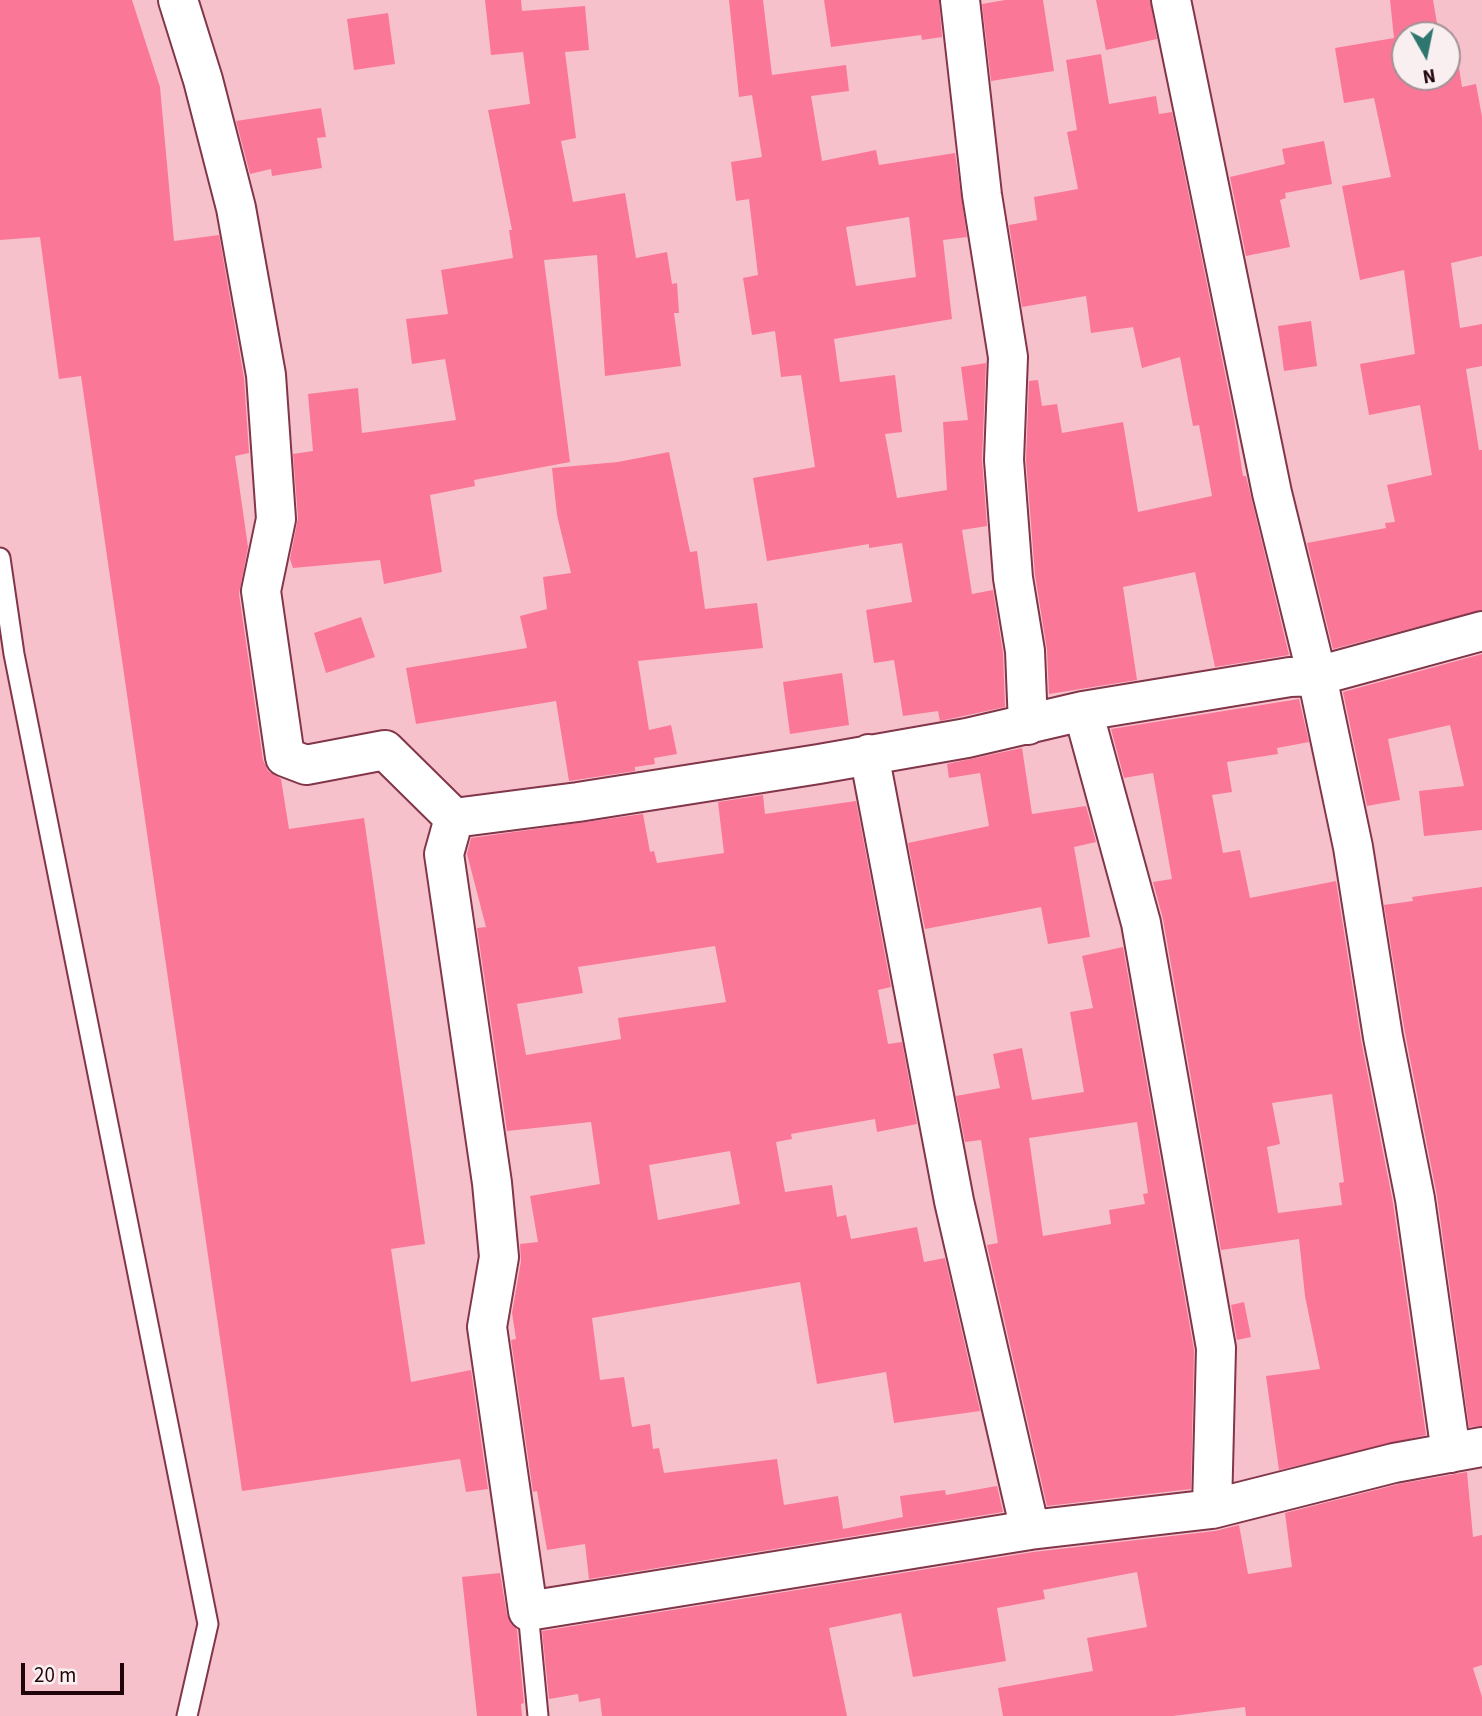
<!DOCTYPE html>
<html>
<head>
<meta charset="utf-8">
<style>
	body { margin:0 }
	#map { position:relative; width:1482px; height:1716px; overflow:hidden; background:#f7c1cb; font-family:"Source Sans 3",sans-serif }
	canvas { display:block }
	.north { position:absolute; left:1391px; top:21px; width:70px; height:70px; box-sizing:border-box; background:#f9eff1; border:2px solid #a29195; border-radius:50%; rotate:171deg; font-size:19px; font-weight:700; line-height:28px; text-align:center; color:#20040b }
	.north::after { content:''; display:block; margin:auto; width:24px; height:32px; background:#2e766e; clip-path:polygon(50% 0,100% 100%,50% 72%,0 100%) }
	.scale { position:absolute; left:21px; top:1663px; width:103px; height:32px; box-sizing:border-box; border:4px solid #20040b; border-top:0; padding-left:9px; font-size:21px; line-height:24px; white-space:nowrap; color:#20040b; -webkit-text-stroke:5px #f9eff1; paint-order:stroke }
</style>
</head>
<body>
<div id="map">
<canvas width="1482" height="1716"></canvas>
<div class="north">N</div>
<div class="scale">20 m</div>
</div>
<script>
const context = document.querySelector('canvas').getContext('2d');
context.lineJoin = 'round';
function fillPath(path, color) {
  context.fillStyle = color;
  context.fill(path, 'evenodd');
}
function stroke(path, color, width, dash) {
  context.strokeStyle = color;
  context.lineWidth = width;
  context.lineCap = dash ? 'butt' : 'round';
  context.setLineDash(dash || []);
  context.stroke(path);
}
const building = new Path2D(`
	M 0,0 L 132,0 L 160,87 L 174,241 L 219,235 L 244,378 L 249,453 L 235,456 L 248,547 L 239,594 L 263,760 L 268,771 L 281,779 L 289,829 L 364,818 L 425,1244 L 391,1249 L 411,1382 L 471,1370 L 488,1489 L 466,1492 L 460,1459 L 242,1491 L 81,376 L 59,379 L 40,237 L 0,240 Z
	M 485,0 L 521,0 L 522,11 L 585,6 L 589,50 L 565,52 L 576,138 L 561,141 L 573,202 L 625,193 L 636,258 L 667,252 L 672,284 L 677,283 L 679,313 L 674,313 L 681,366 L 605,376 L 597,255 L 544,260 L 570,462 L 474,480 L 475,486 L 430,495 L 442,572 L 384,584 L 380,560 L 293,568 L 290,559 L 298,518 L 293,454 L 313,451 L 308,394 L 358,388 L 362,433 L 456,420 L 445,359 L 412,364 L 406,319 L 448,314 L 441,270 L 513,258 L 509,230 L 512,230 L 488,110 L 530,104 L 523,52 L 491,55 Z
	M 729,0 L 763,0 L 772,75 L 846,65 L 849,91 L 811,96 L 822,161 L 876,150 L 879,165 L 955,153 L 967,237 L 943,240 L 952,319 L 834,339 L 840,382 L 895,375 L 902,432 L 885,434 L 897,498 L 947,490 L 943,422 L 968,420 L 961,367 L 986,363 L 982,459 L 987,526 L 962,530 L 972,594 L 993,590 L 1003,653 L 1005,707 L 940,721 L 938,711 L 903,716 L 894,660 L 874,663 L 866,610 L 912,602 L 902,543 L 869,548 L 869,544 L 767,561 L 753,478 L 815,467 L 801,375 L 781,377 L 775,331 L 752,335 L 743,278 L 758,275 L 749,199 L 736,201 L 731,162 L 762,157 L 752,95 L 739,97 ZM 909,217 L 916,277 L 856,286 L 846,227 Z
	M 824,0 L 939,0 L 942,37 L 922,40 L 921,35 L 831,47 Z
	M 1005,0 L 1043,0 L 1054,71 L 991,81 L 982,4 Z
	M 1096,0 L 1150,0 L 1157,39 L 1106,50 Z
	M 1390,0 L 1433,0 L 1439,35 L 1405,35 L 1405,77 L 1447,77 L 1447,56 L 1457,55 L 1462,87 L 1476,84 L 1482,117 L 1482,256 L 1451,263 L 1460,328 L 1482,324 L 1482,366 L 1466,369 L 1479,450 L 1482,450 L 1482,610 L 1333,649 L 1307,543 L 1386,528 L 1385,523 L 1395,522 L 1387,485 L 1432,475 L 1420,405 L 1369,415 L 1360,364 L 1415,354 L 1404,270 L 1360,280 L 1342,186 L 1391,177 L 1374,98 L 1344,103 L 1335,48 L 1394,38 Z
	M 388,13 L 395,64 L 354,70 L 347,19 Z
	M 1101,54 L 1109,104 L 1156,96 L 1159,114 L 1172,112 L 1234,418 L 1243,476 L 1246,476 L 1289,655 L 1215,667 L 1195,572 L 1123,587 L 1137,680 L 1049,694 L 1047,650 L 1035,575 L 1026,460 L 1029,381 L 1038,380 L 1042,406 L 1057,404 L 1062,433 L 1123,422 L 1138,512 L 1212,496 L 1199,425 L 1193,426 L 1180,357 L 1142,368 L 1133,327 L 1091,333 L 1086,296 L 1022,307 L 1009,225 L 1037,220 L 1034,197 L 1078,189 L 1067,132 L 1077,130 L 1066,60 Z
	M 321,108 L 326,137 L 317,138 L 322,168 L 272,176 L 271,169 L 250,174 L 236,121 Z
	M 1324,141 L 1332,184 L 1285,193 L 1286,198 L 1280,200 L 1290,247 L 1246,256 L 1230,177 L 1285,164 L 1282,149 Z
	M 1311,321 L 1317,366 L 1284,371 L 1278,326 Z
	M 669,452 L 690,552 L 697,551 L 705,609 L 757,603 L 763,648 L 638,661 L 649,730 L 671,725 L 677,754 L 654,758 L 655,764 L 635,767 L 635,771 L 569,781 L 556,701 L 416,724 L 406,668 L 527,648 L 520,616 L 547,609 L 543,577 L 571,573 L 557,515 L 552,468 L 618,462 Z
	M 361,617 L 375,657 L 326,673 L 314,633 Z
	M 1482,654 L 1482,830 L 1424,836 L 1419,791 L 1464,786 L 1450,725 L 1388,739 L 1400,800 L 1367,806 L 1343,692 Z
	M 842,673 L 849,725 L 790,734 L 783,682 Z
	M 1299,699 L 1309,742 L 1277,748 L 1278,754 L 1227,762 L 1232,792 L 1212,795 L 1223,853 L 1240,850 L 1250,898 L 1336,881 L 1361,1040 L 1393,1203 L 1426,1435 L 1279,1470 L 1266,1376 L 1320,1369 L 1305,1296 L 1299,1239 L 1221,1250 L 1163,919 L 1153,882 L 1172,879 L 1153,773 L 1124,778 L 1111,729 ZM 1332,1094 L 1344,1182 L 1339,1183 L 1342,1205 L 1278,1213 L 1267,1147 L 1280,1144 L 1272,1103 Z
	M 1022,748 L 1032,814 L 1086,806 L 1096,842 L 1074,847 L 1090,937 L 1048,944 L 1041,907 L 925,929 L 908,843 L 989,826 L 980,773 L 949,778 L 947,764 Z
	M 763,795 L 765,814 L 856,801 L 891,987 L 878,990 L 888,1044 L 902,1042 L 917,1124 L 877,1132 L 875,1119 L 791,1134 L 792,1139 L 776,1142 L 785,1192 L 832,1185 L 837,1217 L 846,1215 L 851,1239 L 917,1227 L 924,1262 L 945,1258 L 980,1411 L 894,1423 L 886,1372 L 817,1384 L 800,1282 L 592,1318 L 600,1380 L 624,1377 L 632,1427 L 650,1424 L 653,1449 L 659,1448 L 664,1473 L 777,1459 L 784,1505 L 838,1496 L 843,1529 L 903,1517 L 900,1496 L 945,1490 L 946,1495 L 997,1486 L 1003,1512 L 589,1579 L 585,1544 L 547,1550 L 537,1491 L 533,1492 L 511,1340 L 516,1339 L 512,1313 L 521,1261 L 520,1244 L 538,1242 L 530,1196 L 600,1184 L 591,1122 L 507,1131 L 477,928 L 486,927 L 467,854 L 471,838 L 643,814 L 650,852 L 654,851 L 657,863 L 724,853 L 718,802 ZM 715,946 L 726,1002 L 618,1018 L 621,1039 L 526,1055 L 517,1004 L 583,993 L 578,967 ZM 730,1151 L 740,1204 L 658,1220 L 649,1165 Z
	M 1482,887 L 1482,1426 L 1469,1427 L 1437,1196 L 1405,1033 L 1384,905 L 1413,901 L 1412,897 Z
	M 1123,947 L 1194,1350 L 1191,1489 L 1047,1506 L 987,1245 L 998,1243 L 981,1140 L 965,1142 L 956,1096 L 1000,1088 L 993,1054 L 1022,1048 L 1032,1100 L 1084,1092 L 1070,1012 L 1093,1008 L 1082,956 ZM 1137,1122 L 1148,1193 L 1143,1194 L 1145,1204 L 1109,1210 L 1111,1224 L 1043,1236 L 1029,1138 Z
	M 1244,1302 L 1251,1337 L 1237,1340 L 1231,1305 Z
	M 1467,1472 L 1473,1537 L 1482,1535 L 1482,1665 L 1473,1668 L 1482,1697 L 1482,1716 L 1246,1716 L 1245,1707 L 1173,1716 L 1003,1716 L 998,1688 L 1093,1671 L 1087,1638 L 1147,1627 L 1137,1572 L 1043,1590 L 1045,1599 L 997,1608 L 1006,1661 L 913,1677 L 901,1613 L 829,1628 L 847,1716 L 602,1716 L 600,1698 L 579,1702 L 578,1694 L 549,1699 L 542,1631 L 1033,1552 L 1215,1531 L 1239,1525 L 1248,1574 L 1292,1567 L 1285,1513 L 1399,1484 Z
	M 500,1573 L 507,1615 L 517,1630 L 524,1703 L 521,1704 L 522,1716 L 477,1716 L 462,1577 Z`);
const lane = new Path2D(`
	M 0,558 L 14,654 L 208,1624 L 187,1716
	M 528,1611 L 538,1716`);
const street = new Path2D(`
	M 178,0 L 203,80 L 236,208 L 266,375 L 276,519 L 261,591 L 285,757 L 306,765 L 385,750 L 454,818 L 578,802 L 819,764 L 967,738 L 1083,711 L 1290,677 L 1317,676 L 1482,631
	M 960,0 L 982,195 L 1008,357 L 1004,460 L 1013,578 L 1025,651 L 1028,725
	M 1171,0 L 1272,493 L 1317,676 L 1353,847 L 1383,1037 L 1415,1199 L 1451,1453
	M 1083,711 L 1141,923 L 1216,1348 L 1212,1509
	M 869,754 L 954,1201 L 1030,1530
	M 454,818 L 444,854 L 492,1183 L 499,1257 L 487,1327 L 528,1611 L 1030,1530 L 1212,1509 L 1394,1463 L 1482,1447`);
fillPath(building, '#fa7798');
stroke(lane, '#813649', 23);
stroke(street, '#813649', 42);
stroke(lane, '#fff', 19);
stroke(street, '#fff', 38);
</script>
</body>
</html>
